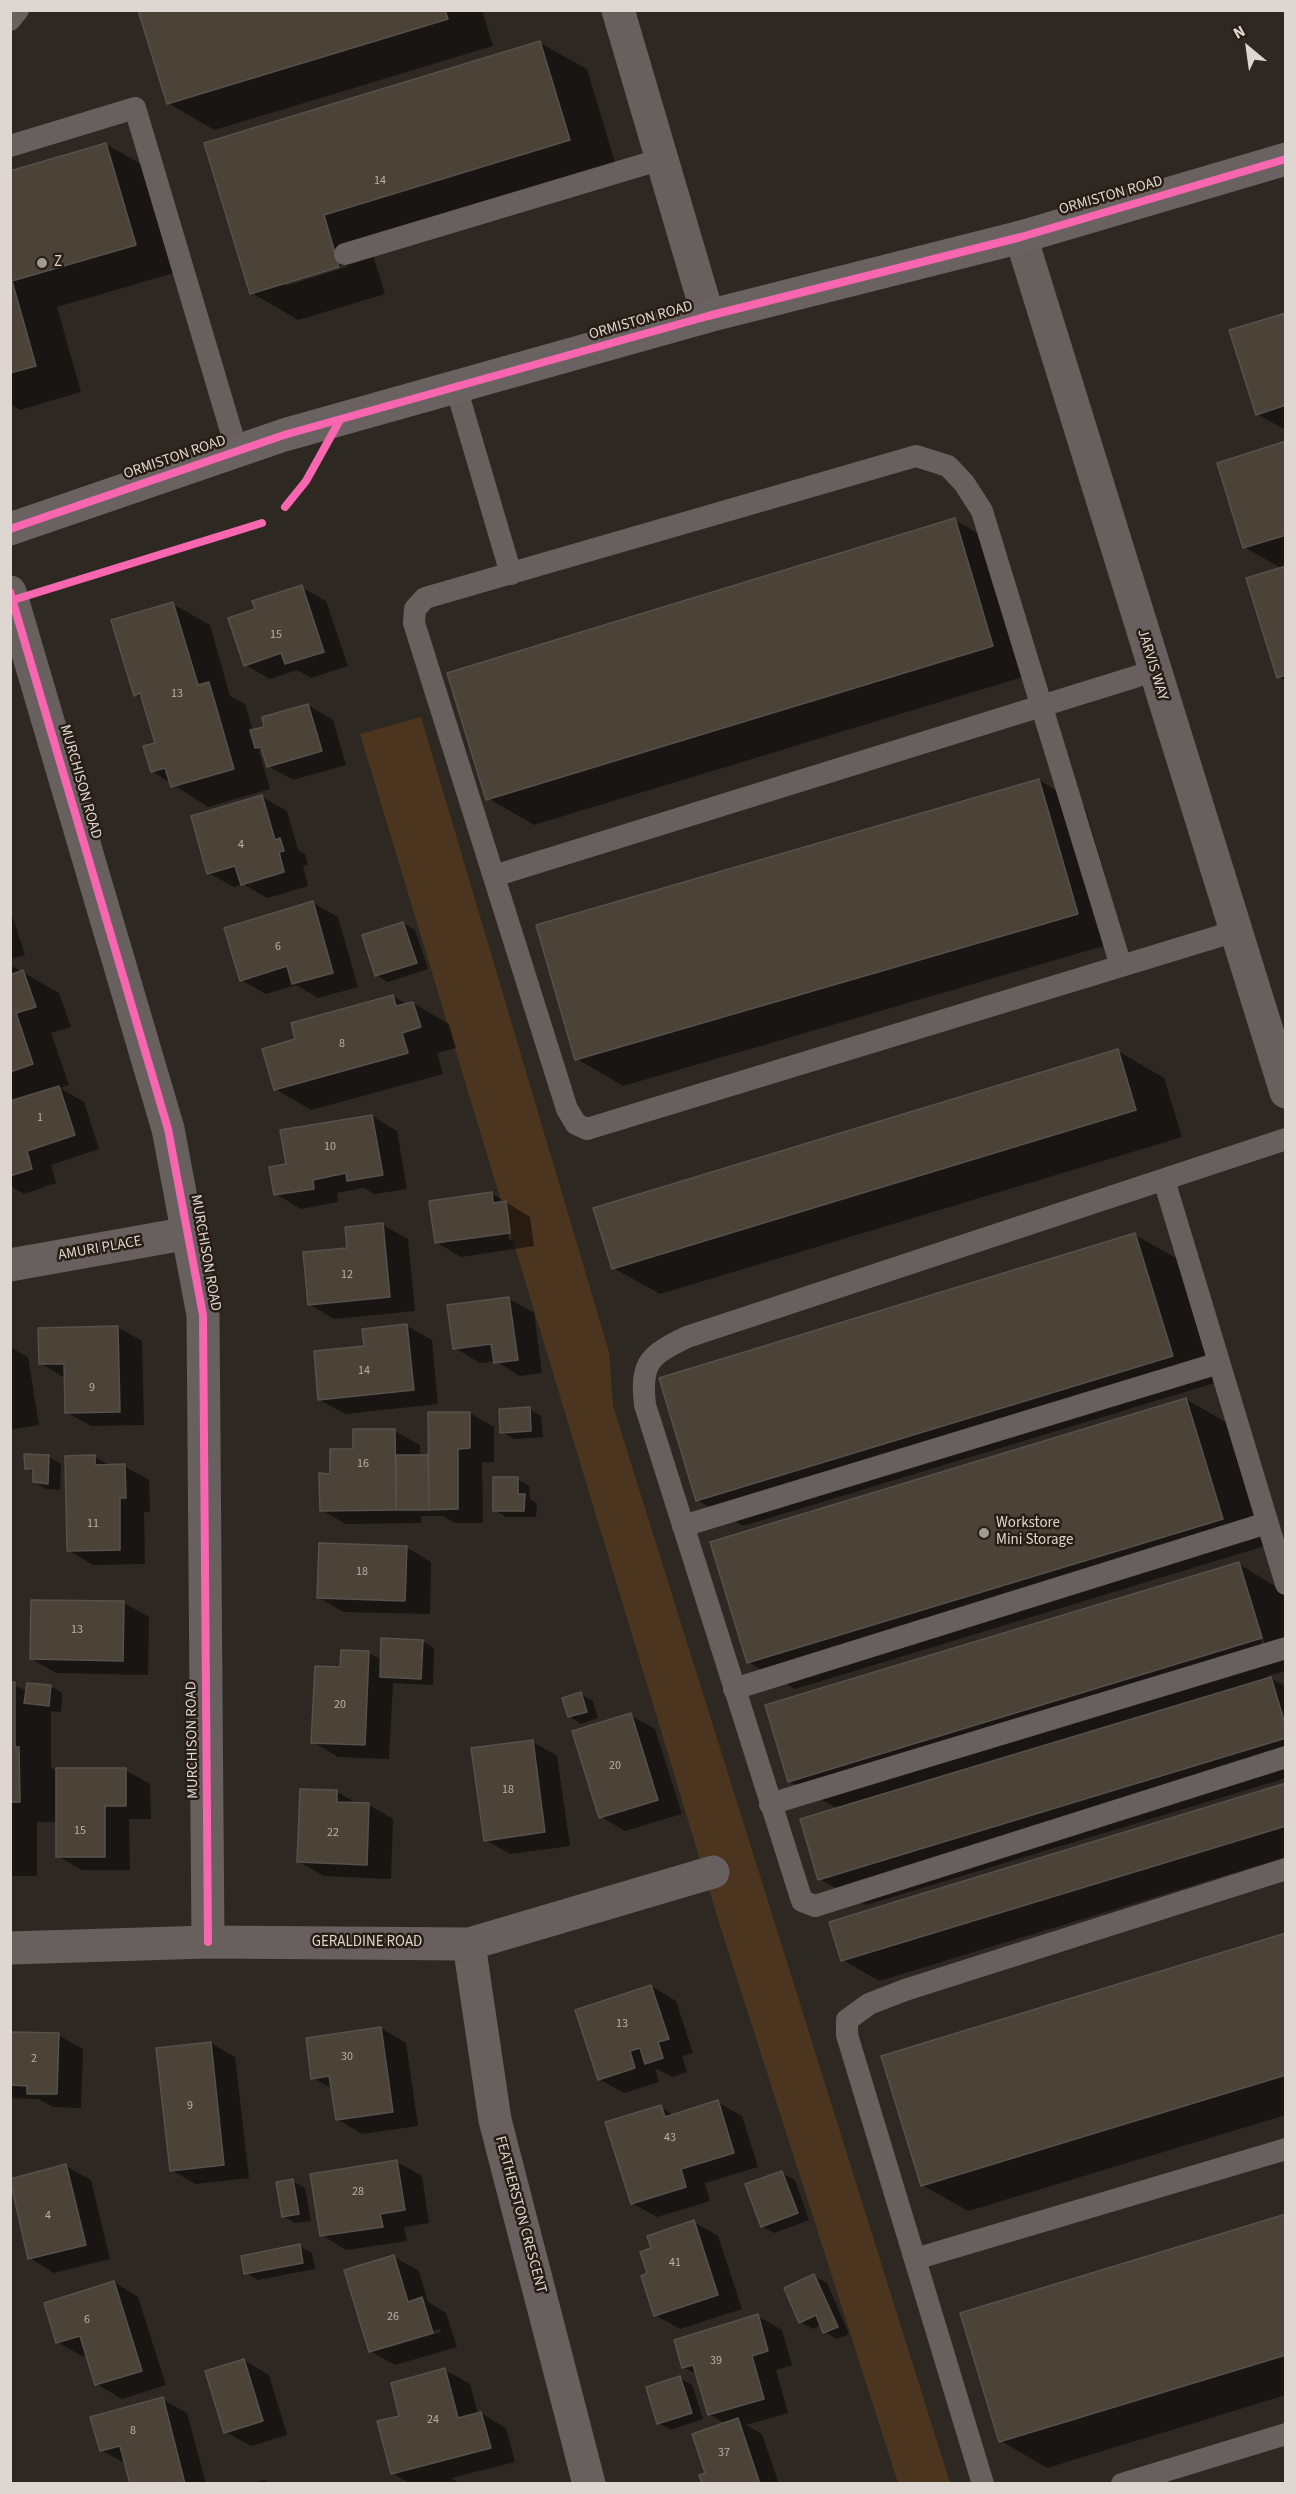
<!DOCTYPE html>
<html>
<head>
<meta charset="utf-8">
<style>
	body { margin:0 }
	#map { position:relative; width:1296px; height:2494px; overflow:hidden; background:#2e2823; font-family:"Source Sans 3",sans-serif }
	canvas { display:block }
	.frame { position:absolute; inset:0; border:12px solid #ded7d1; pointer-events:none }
	.north { position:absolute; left:1218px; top:18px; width:60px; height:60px; -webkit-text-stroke:4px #281e15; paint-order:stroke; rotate:331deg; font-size:16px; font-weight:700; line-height:24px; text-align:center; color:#ded7d1 }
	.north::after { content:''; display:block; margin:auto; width:21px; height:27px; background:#ded7d1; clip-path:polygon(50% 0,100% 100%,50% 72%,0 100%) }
</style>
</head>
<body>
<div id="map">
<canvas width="1296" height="2494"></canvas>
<div class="frame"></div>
<div class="north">N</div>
</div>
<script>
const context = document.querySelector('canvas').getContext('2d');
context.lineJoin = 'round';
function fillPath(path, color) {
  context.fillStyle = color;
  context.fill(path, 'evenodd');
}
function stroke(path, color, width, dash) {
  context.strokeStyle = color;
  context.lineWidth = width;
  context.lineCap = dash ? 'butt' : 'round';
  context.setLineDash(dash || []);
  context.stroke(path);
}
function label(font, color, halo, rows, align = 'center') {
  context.font = font + ' "Source Sans 3",sans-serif';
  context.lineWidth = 5;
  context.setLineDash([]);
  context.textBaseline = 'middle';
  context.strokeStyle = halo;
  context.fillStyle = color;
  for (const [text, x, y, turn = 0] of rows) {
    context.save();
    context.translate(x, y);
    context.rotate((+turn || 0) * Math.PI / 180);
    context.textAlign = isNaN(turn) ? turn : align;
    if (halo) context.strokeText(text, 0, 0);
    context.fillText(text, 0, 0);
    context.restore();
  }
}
const green = new Path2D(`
	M 421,717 L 609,1352 L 613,1406 L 950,2483 L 898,2483 L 717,1916 L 360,734 Z`);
const shadow = new Path2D(`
	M 140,10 L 482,10 L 493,46 L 214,130 L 168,103 Z
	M 540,43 L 587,69 L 616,166 L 369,242 L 385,294 L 298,320 L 252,293 L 206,144 ZM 346,264 L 347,267 L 285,286 L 285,282 Z
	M 106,144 L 153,171 L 181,271 L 57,307 L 81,392 L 20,410 L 10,404 L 10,172 Z
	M 1286,314 L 1286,430 L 1257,414 Z
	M 1286,443 L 1286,681 L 1278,677 L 1281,568 L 1244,547 Z
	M 955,520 L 1001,547 L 1039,672 L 534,825 L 488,798 Z
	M 301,587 L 326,601 L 348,666 L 311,678 L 297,670 L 270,679 L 245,665 L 257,610 Z
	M 173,604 L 210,625 L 230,696 L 245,704 L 253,731 L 266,728 L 308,705 L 333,720 L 346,765 L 293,780 L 268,766 L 264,751 L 258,748 L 270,789 L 208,807 L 152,771 L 157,744 L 144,700 L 135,694 Z
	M 1039,780 L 1085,807 L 1124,940 L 623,1086 L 577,1059 Z
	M 262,797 L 287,811 L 298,850 L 305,854 L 308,865 L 303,866 L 308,886 L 267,898 L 243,884 L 234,887 L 209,873 Z
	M 313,903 L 338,917 L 358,987 L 318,998 L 296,985 L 266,994 L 241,980 Z
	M 10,909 L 25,955 L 10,959 Z
	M 403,923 L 415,930 L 428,969 L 388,982 L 376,975 Z
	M 10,965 L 59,993 L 71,1027 L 51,1033 L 69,1085 L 60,1088 L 84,1102 L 99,1149 L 51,1165 L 56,1183 L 24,1194 L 10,1186 Z
	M 393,996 L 407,1005 L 413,1003 L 449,1024 L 456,1048 L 437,1053 L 443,1074 L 311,1110 L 275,1089 L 297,1040 Z
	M 1118,1051 L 1164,1078 L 1182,1137 L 660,1294 L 613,1268 Z
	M 372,1116 L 397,1131 L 407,1189 L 374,1194 L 364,1188 L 337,1193 L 338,1202 L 301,1209 L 276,1194 L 288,1165 Z
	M 491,1193 L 530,1217 L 534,1246 L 461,1257 L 436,1242 ZM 505,1210 L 508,1210 L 512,1240 L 509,1240 Z
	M 383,1225 L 408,1239 L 415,1311 L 334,1319 L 309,1304 Z
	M 1135,1235 L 1181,1261 L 1218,1382 L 743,1526 L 697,1500 Z
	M 509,1299 L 534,1313 L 542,1373 L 520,1376 L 495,1361 L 480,1363 L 455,1348 Z
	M 407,1326 L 432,1340 L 438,1404 L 345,1414 L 320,1400 L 365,1347 Z
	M 117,1327 L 142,1341 L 144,1425 L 91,1426 L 66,1412 L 65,1378 L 40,1363 Z
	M 10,1347 L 28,1357 L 39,1425 L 10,1430 Z
	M 1186,1399 L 1232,1426 L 1268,1545 L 795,1689 L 748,1662 Z
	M 529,1409 L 541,1416 L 543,1437 L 514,1439 L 502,1432 Z
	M 470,1413 L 494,1427 L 494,1462 L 482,1462 L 483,1523 L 455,1523 L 443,1516 L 421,1516 L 421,1523 L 346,1524 L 321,1510 L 331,1475 L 354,1451 L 354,1430 L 395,1431 L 420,1445 L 420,1457 L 430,1458 Z
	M 49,1457 L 61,1464 L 60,1490 L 46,1489 L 34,1482 L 35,1473 L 26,1468 Z
	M 95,1457 L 111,1466 L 124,1466 L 149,1480 L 150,1512 L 144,1512 L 145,1564 L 93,1565 L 68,1550 Z
	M 517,1479 L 529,1486 L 530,1499 L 537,1503 L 536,1517 L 506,1517 L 494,1510 Z
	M 406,1547 L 431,1562 L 430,1614 L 343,1612 L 318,1597 Z
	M 1239,1564 L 1286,1593 L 1286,1671 L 1267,1676 L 1286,1687 L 1286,1778 L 866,1905 L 820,1879 L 838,1809 L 789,1781 ZM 1248,1599 L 1251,1599 L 1265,1645 L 1263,1646 Z
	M 124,1603 L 149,1617 L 148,1675 L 56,1673 L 32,1659 Z
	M 422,1641 L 434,1648 L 433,1685 L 393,1683 L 389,1759 L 338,1757 L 313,1742 L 342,1669 L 369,1653 L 382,1660 Z
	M 10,1683 L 27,1691 L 50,1686 L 62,1693 L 61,1712 L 51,1711 L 51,1767 L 55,1770 L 125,1770 L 150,1784 L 151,1819 L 129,1819 L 130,1870 L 82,1870 L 57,1856 L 57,1822 L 37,1822 L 37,1876 L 10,1876 Z
	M 581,1694 L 593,1701 L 598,1718 L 581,1724 L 569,1716 Z
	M 630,1715 L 655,1729 L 682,1814 L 625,1831 L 601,1817 Z
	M 533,1742 L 557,1756 L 570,1846 L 510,1854 L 486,1840 Z
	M 1286,1784 L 1286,1857 L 879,1981 L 843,1960 Z
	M 337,1792 L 358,1804 L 369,1805 L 393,1819 L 391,1879 L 324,1876 L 299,1862 Z
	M 1286,1935 L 1286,2115 L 968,2211 L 922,2185 Z
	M 651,1986 L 676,2001 L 693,2053 L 682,2056 L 687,2072 L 672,2077 L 655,2068 L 659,2082 L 624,2093 L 599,2079 Z
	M 381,2028 L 406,2043 L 418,2126 L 362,2134 L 337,2119 L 333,2089 L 313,2078 Z
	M 10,2033 L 58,2035 L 83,2049 L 81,2108 L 53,2107 L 38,2099 L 10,2098 Z
	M 211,2043 L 235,2057 L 249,2178 L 196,2184 L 171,2170 Z
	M 717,2102 L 742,2116 L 758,2167 L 705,2183 L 710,2201 L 657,2217 L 632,2203 L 661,2107 L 675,2116 Z
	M 397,2162 L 422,2176 L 429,2223 L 404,2227 L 407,2241 L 346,2250 L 322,2235 Z
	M 66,2166 L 91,2180 L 110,2259 L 54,2273 L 30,2258 Z
	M 782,2173 L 795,2180 L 809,2220 L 774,2233 L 762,2226 Z
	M 293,2181 L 305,2188 L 311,2221 L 295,2223 L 283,2216 Z
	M 1286,2216 L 1286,2395 L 1047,2468 L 1001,2441 Z
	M 694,2222 L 718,2236 L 742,2309 L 680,2329 L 655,2315 L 649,2274 L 653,2249 Z
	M 299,2246 L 312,2253 L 315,2269 L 258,2280 L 246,2273 Z
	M 394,2257 L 419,2271 L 428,2302 L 446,2313 L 457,2347 L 395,2365 L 370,2351 ZM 440,2329 L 441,2332 L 387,2348 L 387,2345 Z
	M 814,2276 L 827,2283 L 849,2334 L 837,2339 L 825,2332 L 821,2325 L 813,2329 L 800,2322 Z
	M 114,2282 L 138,2297 L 166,2385 L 122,2399 L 97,2384 L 88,2355 L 82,2356 L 57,2342 Z
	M 758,2316 L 782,2330 L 792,2365 L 776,2370 L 788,2413 L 746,2425 L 762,2434 L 779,2484 L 704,2484 L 726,2424 L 709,2414 L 698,2375 L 683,2367 Z
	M 244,2360 L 269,2375 L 287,2435 L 251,2446 L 226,2432 Z
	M 445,2370 L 470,2384 L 478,2414 L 481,2413 L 506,2428 L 515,2462 L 451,2478 L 461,2484 L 411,2484 L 392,2473 L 401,2417 Z
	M 680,2378 L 692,2385 L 703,2419 L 671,2430 L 658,2423 Z
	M 162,2399 L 187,2413 L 206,2484 L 132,2484 L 126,2464 L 101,2450 Z
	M 265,2480 L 271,2484 L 248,2484 Z`);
const building = new Path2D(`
	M 138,10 L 445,10 L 448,19 L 167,104 Z
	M 540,41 L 570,140 L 324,215 L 339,267 L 250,294 L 204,143 Z
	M 106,143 L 136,245 L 12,281 L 36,366 L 10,373 L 10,171 Z
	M 1286,313 L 1286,405 L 1256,415 L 1229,330 Z
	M 1286,441 L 1286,535 L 1243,548 L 1217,463 Z
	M 955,518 L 993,646 L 486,800 L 447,673 Z
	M 1286,566 L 1286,675 L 1277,678 L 1246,578 Z
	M 302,585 L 324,652 L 285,664 L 281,653 L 244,666 L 228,618 L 255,609 L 252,601 Z
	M 173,602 L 198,685 L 209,682 L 234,769 L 171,787 L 165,768 L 151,772 L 143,746 L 155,743 L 140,693 L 134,696 L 111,620 Z
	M 308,704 L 322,751 L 267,767 L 261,747 L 255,748 L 250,730 L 264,727 L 262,717 Z
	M 1039,779 L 1078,914 L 575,1060 L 536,925 Z
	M 262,795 L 275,840 L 280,838 L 284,851 L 279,852 L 284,872 L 241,885 L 235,866 L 207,874 L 191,816 Z
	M 313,901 L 333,973 L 292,984 L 287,966 L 240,981 L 224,928 Z
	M 403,922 L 417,963 L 375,976 L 362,935 Z
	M 23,970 L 36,1007 L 16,1013 L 33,1064 L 10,1072 L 10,975 Z
	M 393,995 L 396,1006 L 413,1002 L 421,1027 L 402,1033 L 408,1053 L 274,1090 L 262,1049 L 295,1039 L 291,1023 Z
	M 1118,1049 L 1136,1110 L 612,1269 L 593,1208 Z
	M 59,1086 L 75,1135 L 27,1151 L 32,1169 L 10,1176 L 10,1101 Z
	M 372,1115 L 383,1175 L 347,1181 L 346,1173 L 313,1180 L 314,1189 L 274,1195 L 269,1167 L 286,1164 L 280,1130 Z
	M 492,1192 L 493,1203 L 506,1201 L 510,1233 L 435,1243 L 429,1201 Z
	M 383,1223 L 390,1297 L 308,1305 L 303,1252 L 347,1248 L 345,1227 Z
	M 1135,1233 L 1173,1356 L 696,1501 L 659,1378 Z
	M 509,1297 L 518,1360 L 494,1363 L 491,1344 L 453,1349 L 447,1305 Z
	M 407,1324 L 414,1390 L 318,1400 L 314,1351 L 364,1346 L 362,1329 Z
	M 118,1326 L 120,1412 L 65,1413 L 64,1364 L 39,1364 L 38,1328 Z
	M 1186,1398 L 1223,1519 L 747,1663 L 710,1542 Z
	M 530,1407 L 531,1431 L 500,1433 L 499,1409 Z
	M 428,1412 L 470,1412 L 470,1448 L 458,1449 L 458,1509 L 429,1510 Z
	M 353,1429 L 395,1429 L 396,1510 L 320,1511 L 319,1473 L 330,1474 L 330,1449 L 353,1449 Z
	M 24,1454 L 49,1455 L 48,1484 L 33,1482 L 33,1469 L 25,1469 Z
	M 95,1455 L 95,1465 L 125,1464 L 126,1498 L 120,1498 L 120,1550 L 67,1551 L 65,1456 Z
	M 396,1455 L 428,1455 L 429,1510 L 396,1510 Z
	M 493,1477 L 518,1477 L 518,1494 L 525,1494 L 524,1511 L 493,1511 Z
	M 319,1543 L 407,1546 L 405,1601 L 317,1598 Z
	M 1239,1562 L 1262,1638 L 788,1782 L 765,1705 Z
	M 31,1600 L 124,1601 L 123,1661 L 30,1659 Z
	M 381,1638 L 423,1640 L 421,1679 L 380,1677 Z
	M 341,1650 L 369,1651 L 365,1745 L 311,1743 L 315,1666 L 340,1667 Z
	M 1271,1677 L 1286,1727 L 1286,1738 L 818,1880 L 800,1819 Z
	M 10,1682 L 15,1682 L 15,1747 L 19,1747 L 20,1802 L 10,1802 Z
	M 27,1683 L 51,1685 L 49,1706 L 24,1703 Z
	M 581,1692 L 587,1712 L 568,1717 L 562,1698 Z
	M 631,1713 L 658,1800 L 599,1818 L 572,1731 Z
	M 533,1740 L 545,1832 L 484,1841 L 471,1748 Z
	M 56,1768 L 126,1768 L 126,1806 L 105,1806 L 105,1857 L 56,1857 Z
	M 1286,1783 L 1286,1826 L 841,1961 L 829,1922 Z
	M 300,1789 L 337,1790 L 337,1802 L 369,1803 L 367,1865 L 297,1862 Z
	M 1286,1933 L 1286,2075 L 921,2186 L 881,2056 Z
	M 651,1985 L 669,2039 L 658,2042 L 663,2058 L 645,2064 L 640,2048 L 630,2051 L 635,2068 L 598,2080 L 575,2010 Z
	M 381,2027 L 393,2112 L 336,2120 L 329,2076 L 311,2079 L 306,2038 Z
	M 10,2032 L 59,2033 L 57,2094 L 27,2094 L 27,2086 L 10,2085 Z
	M 211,2042 L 224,2165 L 170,2171 L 156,2048 Z
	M 718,2100 L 734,2153 L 681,2169 L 686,2187 L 631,2204 L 605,2122 L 661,2105 L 665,2117 Z
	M 397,2160 L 405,2210 L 380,2214 L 383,2227 L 320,2236 L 310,2174 Z
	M 66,2164 L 86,2245 L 28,2259 L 10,2179 Z
	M 782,2171 L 798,2213 L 761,2227 L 745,2184 Z
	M 293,2179 L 299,2214 L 282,2217 L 276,2182 Z
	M 1286,2214 L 1286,2355 L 999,2442 L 960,2313 Z
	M 694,2220 L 718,2295 L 654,2316 L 641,2276 L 647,2273 L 640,2252 L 651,2248 L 647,2236 Z
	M 300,2244 L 303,2263 L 244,2274 L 241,2256 Z
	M 394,2255 L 408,2302 L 422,2297 L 433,2333 L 369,2352 L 344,2270 Z
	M 814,2274 L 838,2327 L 823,2333 L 816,2315 L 799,2323 L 784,2288 Z
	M 114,2281 L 142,2371 L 95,2385 L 80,2336 L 56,2343 L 44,2303 Z
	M 758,2314 L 768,2351 L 752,2356 L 764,2399 L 708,2415 L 693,2365 L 682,2368 L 674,2340 Z
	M 244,2359 L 263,2421 L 224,2433 L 205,2371 Z
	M 445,2368 L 458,2418 L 481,2412 L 491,2448 L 391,2474 L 377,2421 L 399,2416 L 391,2383 Z
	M 680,2376 L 692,2413 L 657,2424 L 646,2387 Z
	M 163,2397 L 185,2484 L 130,2484 L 120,2446 L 100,2451 L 90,2417 Z
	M 738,2418 L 760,2484 L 702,2484 L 699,2475 L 705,2473 L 692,2434 Z`);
const lane = new Path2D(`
	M 10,20 L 18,10
	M 10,146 L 135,108 L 237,451
	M 345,254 L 662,159
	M 456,387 L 511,574
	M 494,876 L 1154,671
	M 1121,966 L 982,511 L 964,483 L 948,466 L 916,456 L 425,598 L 415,609 L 414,623 L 567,1109 L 576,1124 L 587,1129 L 1236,931
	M 1286,1139 L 687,1337 C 650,1355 640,1362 645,1405 L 802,1901 L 815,1906 L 1286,1757
	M 1164,1180 L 1286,1584
	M 683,1526 L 1219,1363
	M 734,1689 L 1267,1523
	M 770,1804 L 1286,1648
	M 915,2259 L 1286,2149
	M 983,2484 L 847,2035 L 847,2020 L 869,2004 L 905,1990 L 1286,1869
	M 1122,2484 L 1286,2434`);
const street = new Path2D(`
	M 618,10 L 708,316
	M 1021,237 L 1286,1092
	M 10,592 L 168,1129 L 203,1315 L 208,1942
	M 10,1265 L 189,1233
	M 469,1944 L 495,2120 L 589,2484
	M 10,1948 L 208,1942 L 469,1944 L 713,1872`);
const secondary = new Path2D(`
	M 10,529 L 284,435 L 708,316 L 1021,237 L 1286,159`);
const cycleway = new Path2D(`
	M 285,507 L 306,481 L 340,420
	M 10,529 L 284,435 L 708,316 L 1021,237 L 1286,159
	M 10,592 L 168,1129 L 203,1315 L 208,1942
	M 10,601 L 262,523`);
const markers = [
	[42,263,6,"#a09a94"],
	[984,1533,6,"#a09a94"]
];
const numberNames = [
	["14",380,181],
	["15",276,635],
	["13",177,694],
	["4",241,845],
	["6",278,947],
	["8",342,1044],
	["1",40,1118],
	["10",330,1147],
	["12",347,1275],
	["14",364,1371],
	["9",92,1388],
	["16",363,1464],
	["11",93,1524],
	["18",362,1572],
	["13",77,1630],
	["20",340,1705],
	["20",615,1766],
	["18",508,1790],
	["15",80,1831],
	["22",333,1833],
	["13",622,2024],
	["30",347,2057],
	["2",34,2059],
	["9",190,2106],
	["43",670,2138],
	["28",358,2192],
	["4",48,2216],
	["41",675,2263],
	["26",393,2317],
	["6",87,2320],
	["39",716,2361],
	["24",433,2420],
	["8",133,2431],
	["37",724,2453]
];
const streetNames = [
	["ORMISTON ROAD",1111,196,-16],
	["ORMISTON ROAD",641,321,-16],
	["ORMISTON ROAD",175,458,-19],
	["JARVIS WAY",1152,665,73],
	["MURCHISON ROAD",80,782,74],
	["AMURI PLACE",100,1249,-10],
	["MURCHISON ROAD",205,1253,80],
	["MURCHISON ROAD",193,1740,-91],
	["GERALDINE ROAD",367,1943],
	["FEATHERSTON CRESCENT",520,2215,75]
];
const poiNames = [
	["Z",54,263],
	["Workstore",996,1524],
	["Mini Storage",996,1541]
];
fillPath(green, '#4c351e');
fillPath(shadow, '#0007');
fillPath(building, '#4b4238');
stroke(building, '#56514c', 1.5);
stroke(lane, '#685f5f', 22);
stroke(street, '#685f5f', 33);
stroke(secondary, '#6a6261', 33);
stroke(cycleway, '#f766af', 8);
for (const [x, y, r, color] of markers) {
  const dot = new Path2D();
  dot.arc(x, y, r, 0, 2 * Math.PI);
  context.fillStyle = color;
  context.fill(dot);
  stroke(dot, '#281e15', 2);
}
label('12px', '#b9b2ab', null, numberNames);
label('15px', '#ded7d1', '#281e15', streetNames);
label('15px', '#ded7d1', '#281e15', poiNames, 'left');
</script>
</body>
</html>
